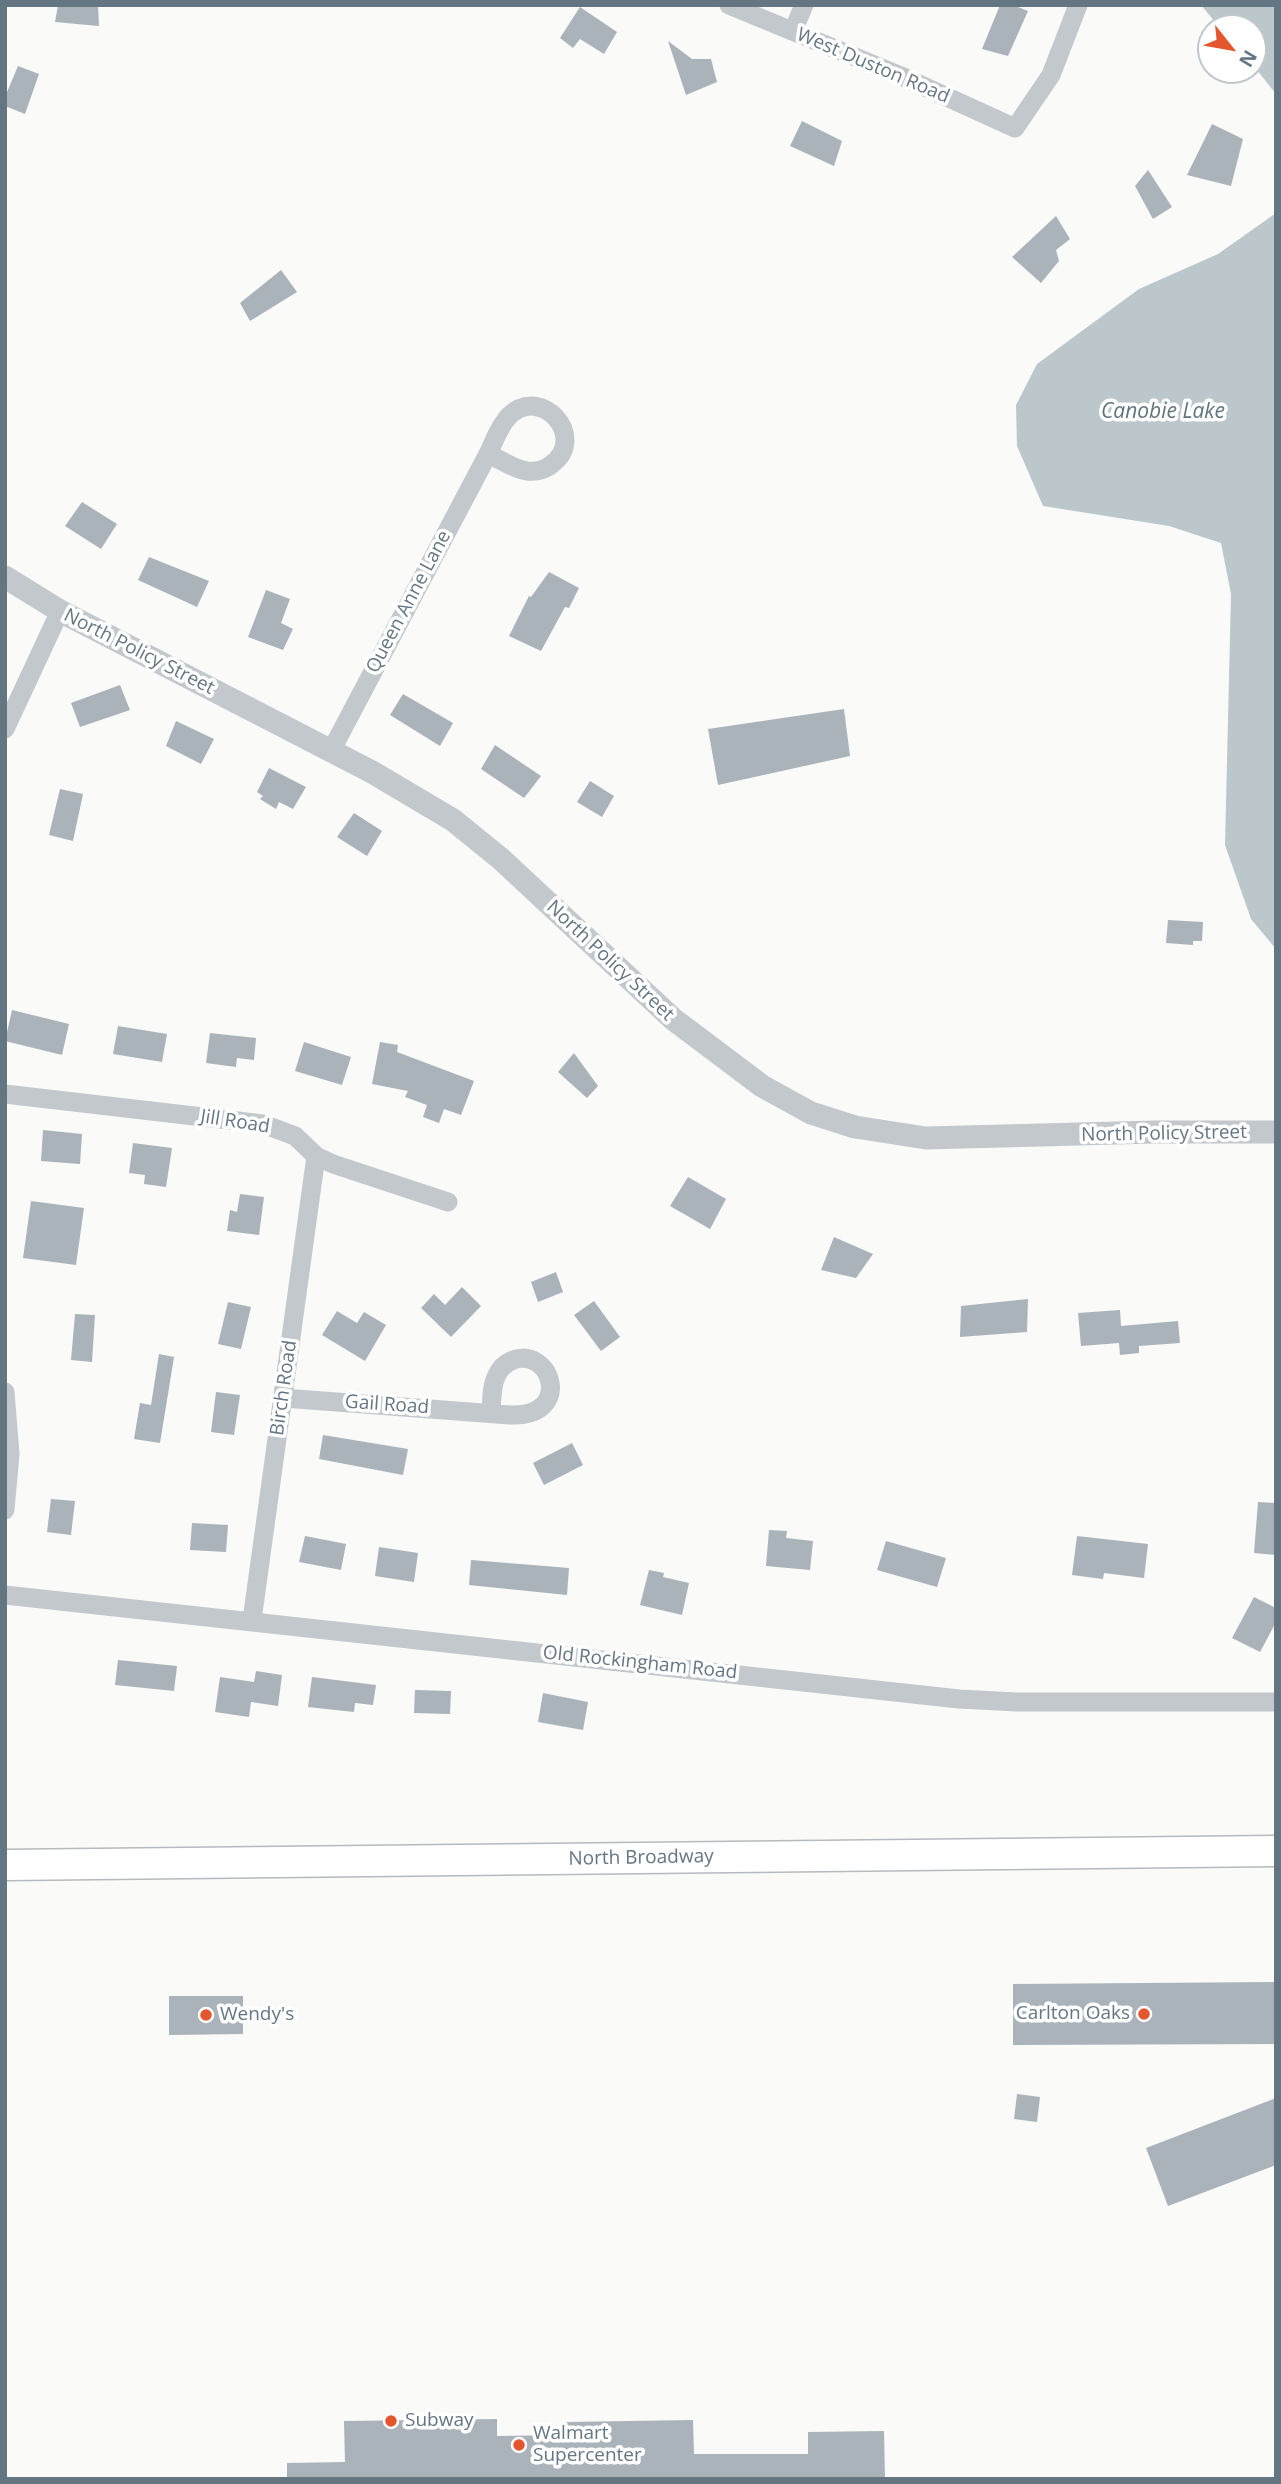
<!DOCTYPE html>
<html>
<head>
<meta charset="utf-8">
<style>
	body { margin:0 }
	#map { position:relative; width:1281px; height:2484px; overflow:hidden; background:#fafaf8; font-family:"Open Sans",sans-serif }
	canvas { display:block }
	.frame { position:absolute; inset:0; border:7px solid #657683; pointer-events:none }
	.north { position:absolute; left:1197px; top:14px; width:70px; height:70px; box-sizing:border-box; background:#fff; border:2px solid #c1c8cd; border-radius:50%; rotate:121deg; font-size:19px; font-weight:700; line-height:28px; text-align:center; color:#657683 }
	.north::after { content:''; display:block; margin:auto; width:24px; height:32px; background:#e4572e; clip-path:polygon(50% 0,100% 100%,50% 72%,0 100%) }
</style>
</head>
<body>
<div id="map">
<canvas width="1281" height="2484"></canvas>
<div class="frame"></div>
<div class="north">N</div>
</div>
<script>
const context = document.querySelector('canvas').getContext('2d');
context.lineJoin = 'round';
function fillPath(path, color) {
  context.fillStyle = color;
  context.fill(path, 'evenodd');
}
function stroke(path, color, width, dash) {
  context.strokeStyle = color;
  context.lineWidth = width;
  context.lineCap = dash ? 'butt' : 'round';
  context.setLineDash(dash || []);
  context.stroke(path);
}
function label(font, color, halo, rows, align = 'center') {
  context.font = font + ' "Open Sans",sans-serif';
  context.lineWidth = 7;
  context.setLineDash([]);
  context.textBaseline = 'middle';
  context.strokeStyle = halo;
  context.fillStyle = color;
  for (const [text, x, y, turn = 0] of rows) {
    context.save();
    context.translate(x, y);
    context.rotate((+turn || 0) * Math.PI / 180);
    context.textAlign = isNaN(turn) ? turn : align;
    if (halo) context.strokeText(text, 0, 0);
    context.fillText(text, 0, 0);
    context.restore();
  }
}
const water = new Path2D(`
	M 1201,5 L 1276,5 L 1276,94 L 1253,65 L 1253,28 L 1220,28 Z
	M 1276,213 L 1276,949 L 1251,919 L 1225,845 L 1231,594 L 1221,543 L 1169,526 L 1043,506 L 1017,446 L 1016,405 L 1037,364 L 1139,289 L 1218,254 Z`);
const building = new Path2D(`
	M 58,5 L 98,5 L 99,26 L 55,22 Z
	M 1000,5 L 1013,5 L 1028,11 L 1008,56 L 982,49 Z
	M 580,7 L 617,32 L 604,54 L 580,39 L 573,48 L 560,38 Z
	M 668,41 L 692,59 L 711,59 L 717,82 L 686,95 Z
	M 18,66 L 39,74 L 25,114 L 5,106 L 5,97 Z
	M 802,121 L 842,141 L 834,166 L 790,146 Z
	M 1212,124 L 1243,139 L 1231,186 L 1187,175 Z
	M 1148,170 L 1172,207 L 1153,219 L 1135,186 Z
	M 1056,216 L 1070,239 L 1056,250 L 1059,261 L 1041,283 L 1012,257 Z
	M 281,270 L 297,292 L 250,321 L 240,303 Z
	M 82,502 L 117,524 L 101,549 L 65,526 Z
	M 149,557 L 209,581 L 197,607 L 138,580 Z
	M 549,572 L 579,588 L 569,608 L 565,607 L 541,651 L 509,636 L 529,596 L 531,597 Z
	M 266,590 L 290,599 L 281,623 L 293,629 L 283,650 L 248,637 Z
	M 120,685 L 130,710 L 80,727 L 71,703 Z
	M 403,694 L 453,723 L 440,746 L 390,715 Z
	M 844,709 L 850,756 L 718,785 L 708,729 Z
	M 176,721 L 214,739 L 201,764 L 166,746 Z
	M 495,745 L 541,776 L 524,798 L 481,769 Z
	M 269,768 L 306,787 L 293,809 L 279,802 L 276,809 L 260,799 L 263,796 L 257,792 Z
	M 590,781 L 614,796 L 602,817 L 577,802 Z
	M 60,789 L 83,794 L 73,841 L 49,835 Z
	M 354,813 L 382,831 L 367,856 L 337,837 Z
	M 1168,920 L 1203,922 L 1202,941 L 1193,941 L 1193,945 L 1166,943 Z
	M 12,1010 L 69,1024 L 62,1055 L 5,1041 Z
	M 118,1026 L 167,1034 L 162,1062 L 113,1054 Z
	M 210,1033 L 256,1038 L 254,1060 L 237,1058 L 236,1067 L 206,1063 Z
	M 304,1042 L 351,1057 L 342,1085 L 295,1071 Z
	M 380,1042 L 398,1045 L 397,1052 L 474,1081 L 461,1115 L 444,1109 L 439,1123 L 423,1117 L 427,1105 L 405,1097 L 408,1091 L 372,1084 Z
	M 574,1053 L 598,1086 L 587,1098 L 558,1072 Z
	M 43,1130 L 82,1134 L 80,1164 L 41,1161 Z
	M 133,1143 L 172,1148 L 166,1187 L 144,1184 L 145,1175 L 129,1173 Z
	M 688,1177 L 726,1199 L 710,1229 L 670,1206 Z
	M 240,1194 L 264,1197 L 259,1235 L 227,1231 L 230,1210 L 237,1212 Z
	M 31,1201 L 84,1208 L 76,1265 L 23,1258 Z
	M 834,1237 L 873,1254 L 856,1278 L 821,1270 Z
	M 556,1272 L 563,1292 L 538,1302 L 531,1282 Z
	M 462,1287 L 481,1306 L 451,1337 L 421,1308 L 434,1294 L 445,1305 Z
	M 1028,1299 L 1027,1332 L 960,1337 L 961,1306 Z
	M 594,1301 L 620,1337 L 601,1351 L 574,1315 Z
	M 228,1302 L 251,1307 L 241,1349 L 218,1344 Z
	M 1120,1310 L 1121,1326 L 1178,1321 L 1180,1343 L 1139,1346 L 1139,1353 L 1120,1355 L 1119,1343 L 1081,1346 L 1078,1313 Z
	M 337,1311 L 357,1323 L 364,1312 L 386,1325 L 365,1361 L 322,1335 Z
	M 75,1314 L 95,1315 L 92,1362 L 71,1360 Z
	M 159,1354 L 174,1357 L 160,1443 L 134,1439 L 140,1403 L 151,1405 Z
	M 216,1392 L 240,1395 L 234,1435 L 211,1432 Z
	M 323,1435 L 408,1449 L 403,1475 L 319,1459 Z
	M 572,1443 L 583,1465 L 544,1485 L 533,1463 Z
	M 51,1499 L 75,1501 L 71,1535 L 47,1532 Z
	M 1258,1502 L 1276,1503 L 1276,1555 L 1254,1553 Z
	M 192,1523 L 228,1525 L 226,1552 L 190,1550 Z
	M 769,1530 L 787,1531 L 786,1538 L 813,1541 L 810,1570 L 766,1566 Z
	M 305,1536 L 346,1544 L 341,1570 L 299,1562 Z
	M 1077,1536 L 1148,1544 L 1144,1578 L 1104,1573 L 1103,1579 L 1072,1575 Z
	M 886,1541 L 946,1558 L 937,1587 L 877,1570 Z
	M 379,1547 L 418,1553 L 414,1582 L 375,1576 Z
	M 471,1560 L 569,1568 L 567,1595 L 469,1585 Z
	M 649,1570 L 664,1573 L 663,1577 L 689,1583 L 682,1615 L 640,1605 Z
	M 1254,1597 L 1276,1608 L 1276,1622 L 1260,1652 L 1232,1638 Z
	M 118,1660 L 177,1666 L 174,1691 L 115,1685 Z
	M 256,1671 L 282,1675 L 278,1706 L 251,1702 L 249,1717 L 215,1712 L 220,1677 L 254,1682 Z
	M 312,1677 L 376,1685 L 373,1705 L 355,1703 L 354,1712 L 308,1707 Z
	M 415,1690 L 451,1691 L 450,1714 L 414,1713 Z
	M 543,1693 L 588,1702 L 583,1730 L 538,1722 Z
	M 1276,1982 L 1276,2044 L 1013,2045 L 1013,1984 Z
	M 169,1996 L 243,1996 L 243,2034 L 169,2035 Z
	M 1017,2094 L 1040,2097 L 1037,2122 L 1014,2119 Z
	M 1276,2098 L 1276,2165 L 1168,2206 L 1146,2148 Z
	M 497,2419 L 497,2436 L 566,2435 L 566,2422 L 693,2420 L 694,2454 L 808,2454 L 808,2432 L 884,2431 L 885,2479 L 287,2479 L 287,2463 L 345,2462 L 344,2421 Z`);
const minor = new Path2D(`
	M 729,5 L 901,76 L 1015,128 L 1051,75 L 1078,5
	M 793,31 L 804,5
	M 5,729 L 60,611
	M 331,751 L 488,454 C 494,442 499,426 509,416 C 541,384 588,437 552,464 C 545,470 536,472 527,471 C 513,469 500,459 488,454
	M 5,1094 L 263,1124 L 295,1136 L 316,1156 L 333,1164 L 448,1202
	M 5,1392 L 10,1454 L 5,1510
	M 283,1398 L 510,1415 C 574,1418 552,1346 513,1360 C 506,1363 500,1368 497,1375 C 491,1386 492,1401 491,1413
	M 5,1595 L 959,1699 L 1017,1702 L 1276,1702
	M 252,1620 L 316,1156`);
const tertiary = new Path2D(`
	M 5,577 L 60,611 L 372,772 L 453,820 L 501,859 L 673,1019 L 762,1086 L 811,1113 L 855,1127 L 926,1138 L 1155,1132 L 1276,1132`);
const primary = new Path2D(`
	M 5,1865 L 1276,1851`);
const markers = [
	[1144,2014,7,"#e4572e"],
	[206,2015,7,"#e4572e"],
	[391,2421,7,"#e4572e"],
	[519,2445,7,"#e4572e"]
];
const streetNames = [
	["West Duston Road",873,66,23],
	["Queen Anne Lane",409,602,-62],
	["North Policy Street",139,652,27],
	["North Policy Street",610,961,43],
	["Jill Road",235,1122,9],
	["North Policy Street",1164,1134,-1],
	["Birch Road",284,1388,-82],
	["Gail Road",387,1405,4],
	["Old Rockingham Road",640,1663,6],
	["North Broadway",641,1858,-1]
];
const poiNames = [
	["Carlton Oaks",1130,2014,"right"],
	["Wendy's",220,2015],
	["Subway",405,2421],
	["Walmart",533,2434],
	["Supercenter",533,2456]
];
const waterNames = [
	["Canobie Lake",1163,412]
];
fillPath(water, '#bbc7cb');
fillPath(building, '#aab3b9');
stroke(primary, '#b5babe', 33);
stroke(minor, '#c3c8cc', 19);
stroke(tertiary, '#c3c8cc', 23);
stroke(primary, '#fff', 30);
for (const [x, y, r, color] of markers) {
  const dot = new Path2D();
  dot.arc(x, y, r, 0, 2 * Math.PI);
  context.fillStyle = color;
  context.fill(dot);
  stroke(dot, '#fff', 2.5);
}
label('19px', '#657683', '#fff', streetNames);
label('19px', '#657683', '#fff', poiNames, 'left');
label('italic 21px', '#60757c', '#fff', waterNames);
</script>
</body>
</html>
